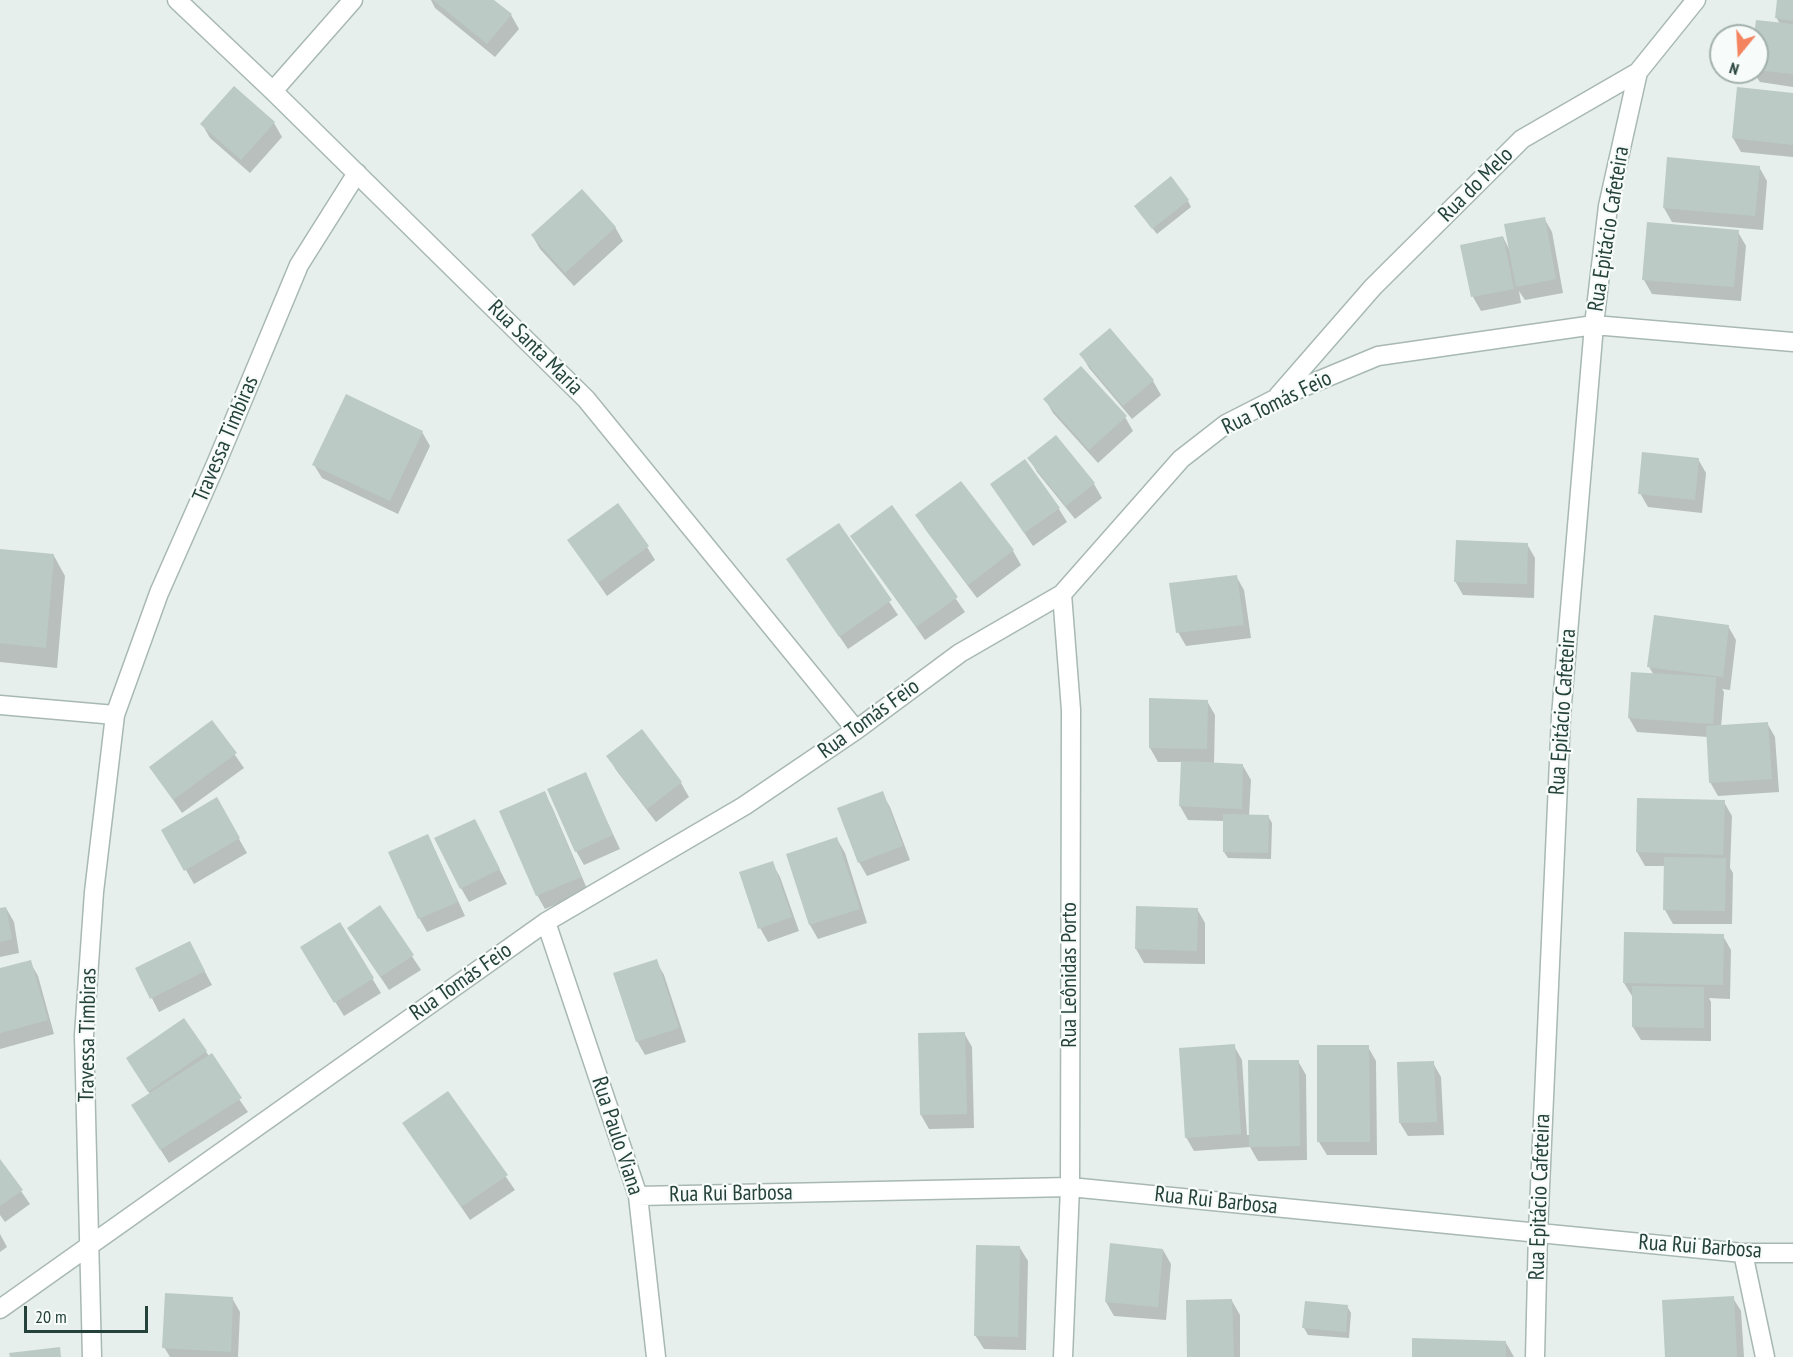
<!DOCTYPE html>
<html>
<head>
<meta charset="utf-8">
<style>
	body { margin:0 }
	#map { position:relative; width:1793px; height:1357px; overflow:hidden; background:#e6efeb; font-family:"PT Sans Narrow",sans-serif }
	canvas { display:block }
	.north { position:absolute; left:1709px; top:24px; width:60px; height:60px; box-sizing:border-box; background:#f7fbf9; border:2px solid #a3b1ad; border-radius:50%; rotate:198deg; font-size:16px; font-weight:700; line-height:24px; text-align:center; color:#24423a }
	.north::after { content:''; display:block; margin:auto; width:21px; height:27px; background:#f4845f; clip-path:polygon(50% 0,100% 100%,50% 72%,0 100%) }
	.scale { position:absolute; left:24px; top:1306px; width:124px; height:27px; box-sizing:border-box; border:3px solid #24423a; border-top:0; padding-left:8px; font-size:18px; line-height:21px; white-space:nowrap; color:#24423a; -webkit-text-stroke:4px #f7fbf9; paint-order:stroke }
</style>
</head>
<body>
<div id="map">
<canvas width="1793" height="1357"></canvas>
<div class="north">N</div>
<div class="scale">20 m</div>
</div>
<script>
const context = document.querySelector('canvas').getContext('2d');
context.lineJoin = 'round';
function fillPath(path, color) {
  context.fillStyle = color;
  context.fill(path, 'evenodd');
}
function stroke(path, color, width, dash) {
  context.strokeStyle = color;
  context.lineWidth = width;
  context.lineCap = dash ? 'butt' : 'round';
  context.setLineDash(dash || []);
  context.stroke(path);
}
function label(font, color, halo, rows, align = 'center') {
  context.font = font + ' "PT Sans Narrow",sans-serif';
  context.lineWidth = 4.5;
  context.setLineDash([]);
  context.textBaseline = 'middle';
  context.strokeStyle = halo;
  context.fillStyle = color;
  for (const [text, x, y, turn = 0] of rows) {
    context.save();
    context.translate(x, y);
    context.rotate((+turn || 0) * Math.PI / 180);
    context.textAlign = isNaN(turn) ? turn : align;
    if (halo) context.strokeText(text, 0, 0);
    context.fillText(text, 0, 0);
    context.restore();
  }
}
const shadow = new Path2D(`
	M 431,0 L 492,0 L 511,15 L 519,29 L 495,57 L 435,8 Z
	M 1779,0 L 1793,0 L 1793,87 L 1760,82 L 1753,72 L 1757,72 L 1757,36 L 1755,36 L 1780,24 L 1776,17 Z
	M 1793,95 L 1793,157 L 1741,152 L 1733,138 Z
	M 274,123 L 282,137 L 250,173 L 210,138 L 202,124 Z
	M 1759,167 L 1767,181 L 1763,230 L 1672,222 L 1664,208 Z
	M 1188,201 L 1191,207 L 1157,234 L 1139,212 Z
	M 1544,218 L 1552,232 L 1563,293 L 1525,300 L 1519,291 L 1521,303 L 1481,311 L 1473,297 L 1503,237 L 1509,249 Z
	M 615,227 L 623,241 L 574,286 L 540,249 L 532,235 Z
	M 1738,232 L 1746,246 L 1741,301 L 1652,294 L 1644,280 Z
	M 1110,330 L 1153,381 L 1161,395 L 1132,419 L 1089,368 L 1081,354 Z
	M 1045,399 L 1125,417 L 1133,431 L 1098,463 L 1053,413 Z
	M 422,432 L 430,446 L 398,514 L 322,478 L 314,465 Z
	M 1029,458 L 1094,484 L 1102,498 L 1075,519 L 1037,472 Z
	M 1698,459 L 1706,473 L 1702,513 L 1648,507 L 1640,493 Z
	M 961,483 L 1013,551 L 1021,565 L 977,598 L 925,529 L 917,515 Z
	M 992,485 L 1059,509 L 1067,522 L 1033,546 Z
	M 892,507 L 965,612 L 925,640 L 852,536 Z
	M 838,525 L 898,615 L 848,649 L 788,560 Z
	M 569,541 L 647,547 L 655,560 L 607,596 Z
	M 1527,544 L 1535,558 L 1534,598 L 1463,595 L 1455,581 Z
	M 0,551 L 54,556 L 65,576 L 57,668 L 0,662 Z
	M 1236,576 L 1244,590 L 1251,638 L 1186,646 L 1178,632 Z
	M 1728,626 L 1736,640 L 1730,690 L 1722,689 L 1724,692 L 1721,727 L 1767,723 L 1775,737 L 1779,792 L 1718,796 L 1710,782 L 1708,737 L 1637,732 L 1629,718 L 1654,675 L 1649,667 Z
	M 1207,701 L 1215,715 L 1214,764 L 1243,766 L 1251,780 L 1249,816 L 1268,816 L 1272,823 L 1271,859 L 1228,858 L 1224,852 L 1224,821 L 1188,820 L 1180,806 L 1182,762 L 1158,762 L 1150,748 Z
	M 212,722 L 244,768 L 182,813 L 151,767 Z
	M 641,731 L 681,783 L 689,797 L 656,822 L 616,770 L 608,756 Z
	M 585,774 L 620,849 L 584,865 L 576,851 Z
	M 544,793 L 552,807 L 588,891 L 545,909 L 537,895 Z
	M 882,793 L 890,807 L 910,860 L 867,876 L 859,862 Z
	M 216,799 L 247,853 L 194,884 L 163,830 Z
	M 1724,802 L 1732,816 L 1730,868 L 1733,873 L 1732,924 L 1673,924 L 1665,910 L 1665,866 L 1645,866 L 1637,852 Z
	M 475,821 L 507,884 L 469,902 L 461,888 Z
	M 837,839 L 845,853 L 867,923 L 818,939 L 810,925 L 788,855 Z
	M 435,850 L 465,916 L 427,932 L 419,918 Z
	M 772,863 L 780,877 L 799,931 L 768,942 L 760,928 Z
	M 380,907 L 421,970 L 389,990 L 357,942 Z
	M 6,908 L 14,922 L 19,953 L 0,957 L 0,909 Z
	M 1197,909 L 1205,923 L 1205,964 L 1144,963 L 1136,949 Z
	M 339,924 L 381,993 L 344,1016 L 310,961 Z
	M 1723,936 L 1731,950 L 1730,999 L 1709,998 L 1711,1002 L 1711,1041 L 1641,1040 L 1633,1027 L 1632,996 L 1624,983 Z
	M 197,957 L 212,985 L 159,1012 L 137,969 Z
	M 656,961 L 664,975 L 686,1042 L 645,1055 L 637,1041 Z
	M 30,962 L 38,976 L 54,1034 L 0,1049 L 0,970 Z
	M 184,1020 L 248,1112 L 169,1163 L 141,1119 L 150,1094 L 128,1059 Z
	M 964,1033 L 972,1047 L 974,1128 L 929,1129 L 921,1115 Z
	M 1234,1046 L 1242,1060 L 1247,1135 L 1250,1135 L 1298,1061 L 1306,1075 L 1307,1160 L 1258,1161 L 1250,1147 L 1194,1151 L 1186,1137 Z
	M 1368,1047 L 1376,1061 L 1377,1155 L 1327,1155 L 1319,1142 Z
	M 1433,1063 L 1441,1077 L 1444,1135 L 1408,1136 L 1400,1123 Z
	M 448,1093 L 515,1190 L 470,1220 L 404,1123 Z
	M 0,1161 L 30,1204 L 5,1222 L 0,1215 Z
	M 0,1234 L 7,1247 L 0,1252 Z
	M 1020,1248 L 1028,1261 L 1026,1350 L 984,1349 L 975,1335 Z
	M 1163,1250 L 1171,1264 L 1166,1320 L 1114,1316 L 1106,1302 Z
	M 232,1298 L 240,1312 L 238,1357 L 170,1357 L 164,1347 Z
	M 1733,1298 L 1741,1311 L 1744,1357 L 1666,1357 Z
	M 1232,1301 L 1240,1315 L 1240,1357 L 1189,1357 Z
	M 1347,1306 L 1351,1313 L 1349,1338 L 1308,1335 L 1304,1328 Z
	M 1506,1343 L 1514,1357 L 1413,1357 Z`);
const building = new Path2D(`
	M 433,0 L 494,0 L 512,14 L 487,44 Z
	M 1777,0 L 1793,0 L 1793,21 L 1775,18 Z
	M 1756,20 L 1793,24 L 1793,74 L 1757,70 L 1757,36 L 1754,36 Z
	M 234,86 L 275,122 L 241,160 L 200,124 Z
	M 1737,87 L 1793,93 L 1793,145 L 1732,138 Z
	M 1667,157 L 1760,166 L 1755,216 L 1663,208 Z
	M 1171,176 L 1189,200 L 1152,229 L 1134,206 Z
	M 582,189 L 616,227 L 565,273 L 531,235 Z
	M 1545,217 L 1556,279 L 1516,287 L 1504,224 Z
	M 1647,222 L 1739,230 L 1734,287 L 1642,280 Z
	M 1503,236 L 1514,289 L 1471,297 L 1460,245 Z
	M 1110,328 L 1154,380 L 1123,406 L 1079,354 Z
	M 1081,366 L 1127,416 L 1089,450 L 1043,399 Z
	M 346,394 L 423,431 L 390,501 L 312,465 Z
	M 1056,435 L 1095,483 L 1066,506 L 1027,458 Z
	M 1642,452 L 1699,458 L 1695,500 L 1638,494 Z
	M 1025,459 L 1060,508 L 1024,533 L 990,484 Z
	M 961,481 L 1014,550 L 968,585 L 915,515 Z
	M 618,503 L 649,546 L 598,583 L 567,540 Z
	M 892,505 L 958,597 L 916,627 L 850,536 Z
	M 839,523 L 892,600 L 839,637 L 786,559 Z
	M 1456,540 L 1528,543 L 1527,584 L 1454,582 Z
	M 0,549 L 54,554 L 46,648 L 0,643 Z
	M 1237,575 L 1244,625 L 1176,633 L 1169,583 Z
	M 1654,615 L 1729,625 L 1723,677 L 1647,667 Z
	M 1631,672 L 1716,677 L 1713,724 L 1628,718 Z
	M 1149,698 L 1208,700 L 1207,749 L 1149,748 Z
	M 212,720 L 237,753 L 173,800 L 149,767 Z
	M 1768,722 L 1772,779 L 1709,783 L 1706,726 Z
	M 642,729 L 682,782 L 647,809 L 606,756 Z
	M 1181,761 L 1243,764 L 1242,809 L 1179,806 Z
	M 586,772 L 613,835 L 575,852 L 547,789 Z
	M 545,791 L 581,877 L 536,896 L 499,811 Z
	M 883,791 L 903,846 L 858,863 L 837,808 Z
	M 217,797 L 240,838 L 184,871 L 161,830 Z
	M 1637,798 L 1725,800 L 1723,855 L 1636,852 Z
	M 1223,814 L 1269,815 L 1268,853 L 1223,852 Z
	M 475,819 L 500,869 L 460,889 L 434,838 Z
	M 428,834 L 458,902 L 418,919 L 388,852 Z
	M 837,837 L 860,909 L 809,925 L 786,854 Z
	M 1664,857 L 1726,858 L 1725,911 L 1663,910 Z
	M 773,861 L 792,917 L 758,929 L 739,872 Z
	M 380,905 L 414,955 L 380,977 L 347,928 Z
	M 1136,906 L 1198,908 L 1197,951 L 1135,949 Z
	M 6,907 L 12,939 L 0,942 L 0,908 Z
	M 340,922 L 374,978 L 334,1003 L 300,947 Z
	M 1624,932 L 1724,934 L 1723,985 L 1623,983 Z
	M 190,941 L 205,971 L 150,999 L 135,968 Z
	M 657,959 L 679,1028 L 636,1042 L 613,973 Z
	M 31,960 L 48,1020 L 0,1033 L 0,968 Z
	M 1632,986 L 1704,987 L 1704,1028 L 1632,1027 Z
	M 184,1018 L 207,1051 L 148,1092 L 126,1058 Z
	M 965,1032 L 967,1114 L 920,1115 L 918,1033 Z
	M 1235,1044 L 1241,1134 L 1185,1138 L 1179,1048 Z
	M 1317,1045 L 1369,1045 L 1370,1142 L 1317,1142 Z
	M 212,1053 L 242,1098 L 160,1150 L 131,1105 Z
	M 1248,1060 L 1299,1060 L 1300,1146 L 1249,1147 Z
	M 1434,1061 L 1437,1122 L 1399,1123 L 1397,1062 Z
	M 448,1091 L 508,1175 L 461,1207 L 402,1123 Z
	M 0,1159 L 23,1190 L 0,1206 Z
	M 1110,1243 L 1163,1249 L 1158,1307 L 1105,1302 Z
	M 976,1245 L 1020,1246 L 1018,1337 L 974,1336 Z
	M 165,1293 L 233,1297 L 231,1352 L 162,1348 Z
	M 1734,1296 L 1737,1357 L 1665,1357 L 1662,1300 Z
	M 1232,1299 L 1234,1357 L 1187,1357 L 1186,1300 Z
	M 1305,1301 L 1348,1305 L 1346,1332 L 1302,1328 Z
	M 1412,1338 L 1506,1341 L 1506,1357 L 1412,1357 Z
	M 60,1347 L 61,1357 L 10,1357 L 9,1353 Z`);
const minor = new Path2D(`
	M 177,0 L 273,91 L 586,399 L 856,730
	M 273,91 L 353,0
	M 1278,396 L 1373,287 L 1522,139 L 1638,72 L 1696,0
	M 1062,594 L 1071,710 L 1070,1187 L 1063,1357
	M 0,705 L 115,715
	M 546,922 L 638,1196 L 656,1357
	M 638,1196 L 1070,1187 L 1743,1253 L 1793,1253
	M 1743,1253 L 1765,1357
	M 0,1309 L 546,922 L 744,806 L 856,730 L 960,653 L 1062,594 L 1181,459 L 1226,424 L 1277,398 L 1378,356 L 1594,325 L 1793,342
	M 92,1357 L 84,1035 L 94,892 L 115,715 L 159,593 L 216,464 L 299,265 L 357,173
	M 1535,1357 L 1538,1232 L 1561,716 L 1594,325 L 1608,206 L 1638,72`);
const streetNames = [
	["Rua do Melo",1476,185,-45],
	["Rua Epitácio Cafeteira",1609,229,-81],
	["Rua Santa Maria",535,348,45],
	["Rua Tomás Feio",1277,403,-26],
	["Travessa Timbiras",226,439,-67],
	["Rua Epitácio Cafeteira",1563,712,-86],
	["Rua Tomás Feio",869,719,-36],
	["Rua Leônidas Porto",1070,975,-90],
	["Rua Tomás Feio",461,982,-35],
	["Travessa Timbiras",88,1035,-89],
	["Rua Paulo Viana",617,1136,72],
	["Rua Rui Barbosa",731,1194,-1],
	["Rua Epitácio Cafeteira",1540,1197,-88],
	["Rua Rui Barbosa",1216,1201,6],
	["Rua Rui Barbosa",1700,1247,4]
];
fillPath(shadow, '#0003');
fillPath(building, '#bbcac4');
stroke(minor, '#a8b8b2', 21);
stroke(minor, '#fff', 18);
label('22px', '#24423a', '#f7fbf9', streetNames);
</script>
</body>
</html>
